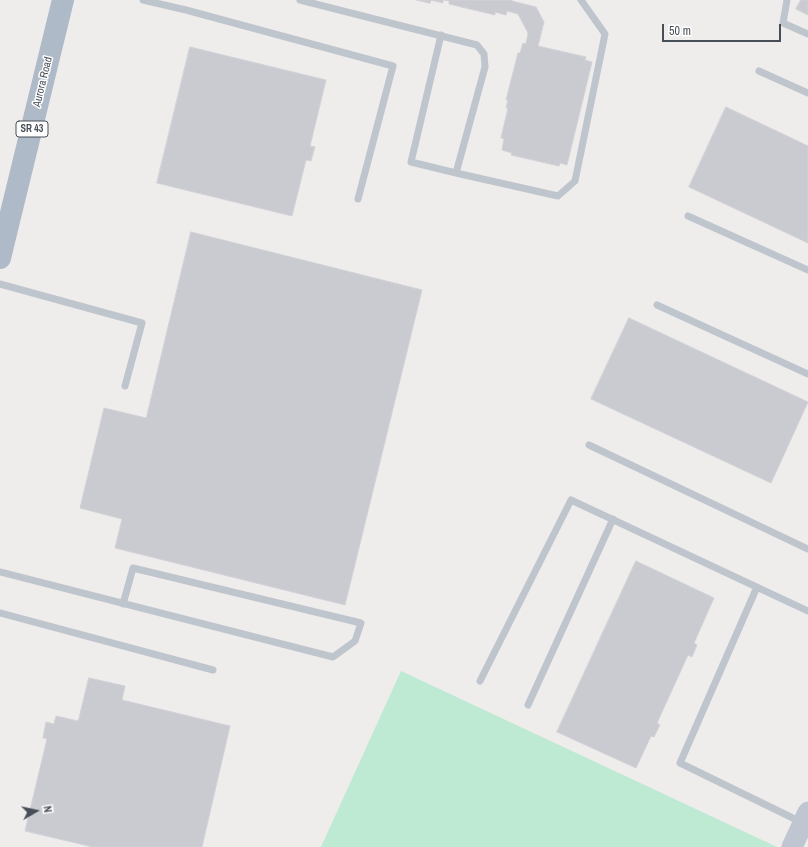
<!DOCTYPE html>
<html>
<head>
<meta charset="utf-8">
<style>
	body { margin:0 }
	#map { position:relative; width:808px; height:847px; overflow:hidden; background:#efecec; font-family:"Archivo Narrow",sans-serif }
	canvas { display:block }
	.north { position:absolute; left:16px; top:791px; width:40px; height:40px; -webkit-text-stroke:3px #fff; paint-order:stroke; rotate:81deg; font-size:11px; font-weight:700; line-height:16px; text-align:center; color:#474e57 }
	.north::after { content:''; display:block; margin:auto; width:14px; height:18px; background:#474e57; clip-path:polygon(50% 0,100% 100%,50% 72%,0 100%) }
	.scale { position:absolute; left:662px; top:24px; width:119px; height:18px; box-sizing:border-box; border:2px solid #474e57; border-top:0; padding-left:5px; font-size:12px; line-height:14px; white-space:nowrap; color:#474e57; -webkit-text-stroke:3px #fff; paint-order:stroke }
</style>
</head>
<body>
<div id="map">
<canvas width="808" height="847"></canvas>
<div class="north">N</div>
<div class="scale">50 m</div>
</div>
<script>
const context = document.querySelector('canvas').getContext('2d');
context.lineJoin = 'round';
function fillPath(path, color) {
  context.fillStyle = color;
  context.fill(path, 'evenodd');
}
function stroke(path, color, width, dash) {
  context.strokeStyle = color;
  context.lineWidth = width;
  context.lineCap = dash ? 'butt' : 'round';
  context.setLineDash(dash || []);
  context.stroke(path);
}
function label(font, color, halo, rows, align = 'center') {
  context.font = font + ' "Archivo Narrow",sans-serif';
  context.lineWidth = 3;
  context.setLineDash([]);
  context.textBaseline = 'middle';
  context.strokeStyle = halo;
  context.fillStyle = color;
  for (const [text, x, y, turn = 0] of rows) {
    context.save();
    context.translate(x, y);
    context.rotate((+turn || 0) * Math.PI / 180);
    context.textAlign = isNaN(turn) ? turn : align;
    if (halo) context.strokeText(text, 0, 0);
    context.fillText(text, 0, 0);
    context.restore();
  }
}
const green = new Path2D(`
	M 401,671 L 777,847 L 321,847 Z`);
const building = new Path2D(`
	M 417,0 L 443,0 L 443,3 L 431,0 L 430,3 Z
	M 444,0 L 512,0 L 512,1 L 536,7 L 544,22 L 538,46 L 586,57 L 585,60 L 592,62 L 567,165 L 560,163 L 559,166 L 511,155 L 512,153 L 502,150 L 504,139 L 501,138 L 508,108 L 506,108 L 508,100 L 506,100 L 518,53 L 520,53 L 523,43 L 526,44 L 528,33 L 518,14 L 507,11 L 506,15 L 495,12 L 495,15 L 449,4 L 449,1 Z
	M 801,0 L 808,0 L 808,15 L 796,9 Z
	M 190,47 L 326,80 L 310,146 L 315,147 L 311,161 L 306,160 L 292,216 L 157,183 Z
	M 726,107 L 808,146 L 808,243 L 689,187 Z
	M 191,232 L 422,290 L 345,605 L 115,548 L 122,519 L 80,508 L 104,408 L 146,418 Z
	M 629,318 L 808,402 L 771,483 L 591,399 Z
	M 636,561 L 714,598 L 694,643 L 697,645 L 692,657 L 688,655 L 657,723 L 660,725 L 654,737 L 651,736 L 636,768 L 557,732 Z
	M 89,678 L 125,686 L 122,700 L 230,726 L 202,847 L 93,847 L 25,831 L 47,739 L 43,738 L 46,722 L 54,724 L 56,716 L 78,721 Z`);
const lane = new Path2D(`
	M 143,0 L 186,10 L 393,66 L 358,199
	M 300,0 L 477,45 L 484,54 L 485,67 L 456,173 L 558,196 L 575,181 L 605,34 L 581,0
	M 787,0 L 783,23 L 808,34
	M 441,35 L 411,162 L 456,173
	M 759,71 L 808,93
	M 688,216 L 808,270
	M 0,284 L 142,323 L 125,386
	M 657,305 L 808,374
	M 589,445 L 808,549
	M 0,572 L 333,657 L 355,641 L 361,623 L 133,568 L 123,604
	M 757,587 L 680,763 L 801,822
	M 0,613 L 213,670
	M 480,681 L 571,500 L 808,611
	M 528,705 L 613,519`);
const secondary = new Path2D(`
	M 792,847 L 808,812`);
const primary = new Path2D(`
	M 0,258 L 63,0`);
const shields = [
	[32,129,32]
];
const shieldNames = [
	["SR 43",32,129]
];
const streetNames = [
	["Aurora Road",43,82,-76]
];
fillPath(green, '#bee9d2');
fillPath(building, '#cacbd1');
stroke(building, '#d1d2d7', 1);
stroke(lane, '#bfc5cd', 7);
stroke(secondary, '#bfc6d1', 21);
stroke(primary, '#afbac8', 22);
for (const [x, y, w] of shields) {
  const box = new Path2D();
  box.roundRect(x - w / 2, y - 8, w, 16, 3);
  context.fillStyle = '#fff';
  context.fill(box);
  stroke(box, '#474e57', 1);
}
label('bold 10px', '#474e57', null, shieldNames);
label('11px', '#474e57', '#fff', streetNames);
</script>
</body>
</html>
